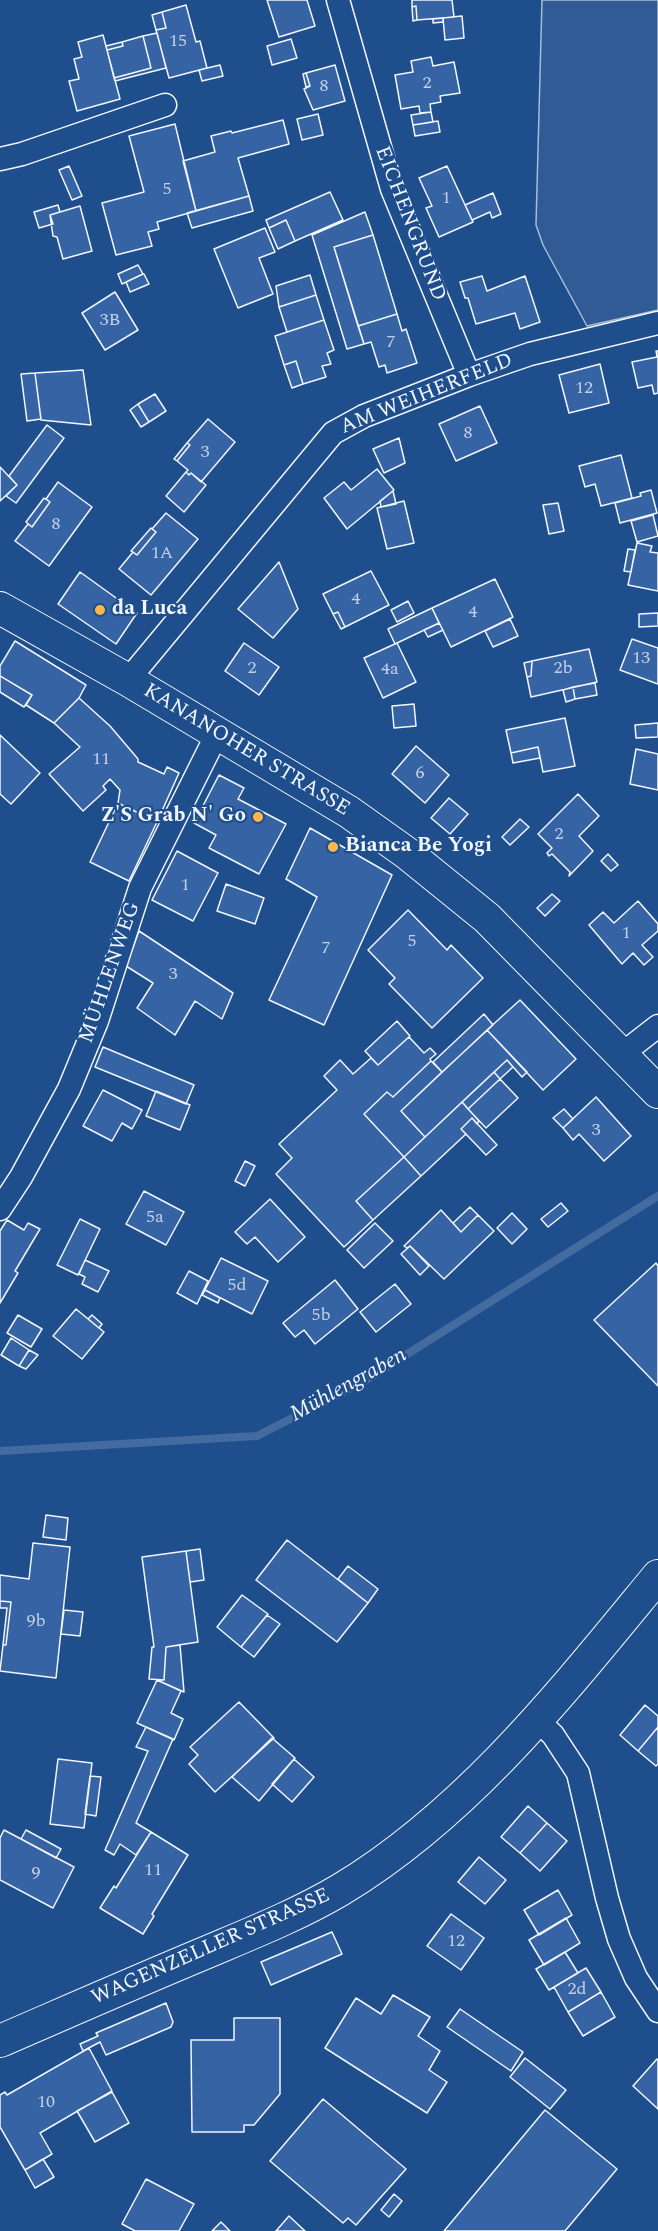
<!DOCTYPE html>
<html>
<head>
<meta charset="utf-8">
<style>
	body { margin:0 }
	canvas { display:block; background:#1f4e8c }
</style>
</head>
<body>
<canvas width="658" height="2231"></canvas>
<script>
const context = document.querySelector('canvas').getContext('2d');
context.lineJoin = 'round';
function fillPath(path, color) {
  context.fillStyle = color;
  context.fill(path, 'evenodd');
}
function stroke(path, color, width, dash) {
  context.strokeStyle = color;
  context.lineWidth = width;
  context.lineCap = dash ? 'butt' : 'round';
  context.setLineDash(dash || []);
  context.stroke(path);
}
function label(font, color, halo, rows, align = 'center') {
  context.font = font + ' Spectral,serif';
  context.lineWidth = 4.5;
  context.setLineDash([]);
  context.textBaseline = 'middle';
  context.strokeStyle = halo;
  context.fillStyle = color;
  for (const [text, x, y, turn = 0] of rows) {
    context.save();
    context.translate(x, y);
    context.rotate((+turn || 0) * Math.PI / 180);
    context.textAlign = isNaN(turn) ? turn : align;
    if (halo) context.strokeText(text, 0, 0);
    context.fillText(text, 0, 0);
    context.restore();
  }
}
const built = new Path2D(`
	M 542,0 L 658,0 L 658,310 L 587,326 L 543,245 L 536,225 Z`);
const stream = new Path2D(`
	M 0,1451 L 257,1436 L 363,1382 L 658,1196`);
const building = new Path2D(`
	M 267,0 L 307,0 L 315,26 L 279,37 Z
	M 412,0 L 452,0 L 454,17 L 417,20 L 416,6 L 412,7 Z
	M 186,5 L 196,42 L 200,41 L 207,68 L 169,78 L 156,30 L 166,28 L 162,12 Z
	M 416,6 L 417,20 L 413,21 L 412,7 Z
	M 162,12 L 166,28 L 156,30 L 152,15 Z
	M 462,16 L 464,38 L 445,40 L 443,18 Z
	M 443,18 L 443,22 L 433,23 L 433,19 Z
	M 157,33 L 166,68 L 115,81 L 114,78 L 151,68 L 143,36 Z
	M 103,35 L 120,99 L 77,111 L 69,81 L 79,79 L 74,59 L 82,57 L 78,42 Z
	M 143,36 L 151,68 L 114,78 L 107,50 L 123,46 L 122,42 Z
	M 291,39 L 297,58 L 272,65 L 267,46 Z
	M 122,42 L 123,46 L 107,50 L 106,46 Z
	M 431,57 L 433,66 L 454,62 L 460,93 L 440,96 L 441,102 L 430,104 L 431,112 L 420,113 L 419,106 L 401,109 L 395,75 L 413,72 L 411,61 Z
	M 220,65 L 223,76 L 202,81 L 199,70 Z
	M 335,65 L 345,101 L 313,110 L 304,89 L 310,86 L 306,73 Z
	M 306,73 L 310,86 L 306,87 L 303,74 Z
	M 431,112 L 433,122 L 413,125 L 411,115 Z
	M 318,114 L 323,135 L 302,140 L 297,119 Z
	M 283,120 L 289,144 L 238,158 L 249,196 L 196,211 L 183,161 L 215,152 L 211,136 L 231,131 L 232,133 Z
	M 438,121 L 440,132 L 415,136 L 413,125 Z
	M 175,124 L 196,211 L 157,222 L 159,229 L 148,232 L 152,246 L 116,255 L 102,203 L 144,192 L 129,136 Z
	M 69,166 L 82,196 L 72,200 L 59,170 Z
	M 447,166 L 473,222 L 439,237 L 426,208 L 432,206 L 419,178 Z
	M 330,192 L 343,220 L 295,241 L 286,220 L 269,228 L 266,220 Z
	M 493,193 L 501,214 L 492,218 L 490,212 L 472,220 L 465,205 Z
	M 249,196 L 253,211 L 192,228 L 187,213 Z
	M 58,205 L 60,212 L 50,215 L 53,224 L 39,228 L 34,212 Z
	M 80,206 L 92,251 L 63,259 L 57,237 L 53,236 L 50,215 Z
	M 365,212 L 373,235 L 334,247 L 364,344 L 347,349 L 312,235 Z
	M 286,220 L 295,241 L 278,249 L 269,228 Z
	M 265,228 L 275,252 L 259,258 L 273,294 L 238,308 L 214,249 Z
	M 373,235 L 397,314 L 358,326 L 334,247 Z
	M 138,265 L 143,274 L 122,284 L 118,274 Z
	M 143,274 L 144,274 L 149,284 L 130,292 L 126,282 Z
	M 310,275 L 316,295 L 279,307 L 276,286 Z
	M 482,276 L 487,291 L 525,276 L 540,322 L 520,329 L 515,313 L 476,324 L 468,298 L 465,298 L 460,282 Z
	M 115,292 L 138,330 L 105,350 L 82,313 Z
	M 316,295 L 324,320 L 287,332 L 279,307 Z
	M 397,314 L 402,331 L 406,329 L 417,363 L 387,373 L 385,365 L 379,367 L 371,342 L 364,344 L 358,326 Z
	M 324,320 L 334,350 L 327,353 L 331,364 L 322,366 L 326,377 L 303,384 L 296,361 L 284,365 L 275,336 Z
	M 656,351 L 658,351 L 658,393 L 654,394 L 652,385 L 638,388 L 632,362 L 657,357 Z
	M 296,361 L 303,384 L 292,388 L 284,365 Z
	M 600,364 L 609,403 L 569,413 L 559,375 Z
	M 83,370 L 91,425 L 41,420 L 35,373 Z
	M 35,373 L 41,419 L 27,421 L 21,374 Z
	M 155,394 L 166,411 L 149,422 L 138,404 Z
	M 138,404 L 149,422 L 141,427 L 130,410 Z
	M 480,406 L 497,443 L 456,461 L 439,424 Z
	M 208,419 L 235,442 L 201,482 L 191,473 L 189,475 L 186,472 L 188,470 L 177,461 L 190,445 L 187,443 Z
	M 47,425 L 64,438 L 16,503 L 6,496 L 17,485 L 9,476 Z
	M 399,438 L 405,463 L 384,473 L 373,449 Z
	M 187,443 L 190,445 L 177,461 L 174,459 Z
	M 621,455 L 632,498 L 601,506 L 595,484 L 585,487 L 579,466 Z
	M 0,467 L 17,485 L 0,501 Z
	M 377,469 L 394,490 L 347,529 L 324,498 L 344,482 L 351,490 Z
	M 186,472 L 189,475 L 191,473 L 206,485 L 184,512 L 166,496 Z
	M 58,482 L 92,507 L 49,566 L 15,541 L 28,524 L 32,527 L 50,502 L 46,499 Z
	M 651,490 L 657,513 L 620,523 L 615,503 L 641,496 L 640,493 Z
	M 393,491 L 396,504 L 381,507 L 380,501 Z
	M 44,498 L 50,502 L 32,527 L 26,522 Z
	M 404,501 L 414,543 L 387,549 L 377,508 Z
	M 558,503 L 564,531 L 549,534 L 543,505 Z
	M 166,513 L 198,539 L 151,595 L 119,569 L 133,552 L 137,555 L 156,532 L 152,529 Z
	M 653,515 L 658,536 L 637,542 L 631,521 Z
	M 151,528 L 156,532 L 137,555 L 131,551 Z
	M 637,543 L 652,546 L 650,552 L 658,553 L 658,591 L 628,585 Z
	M 628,549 L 635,550 L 631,572 L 624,571 Z
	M 279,562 L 298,609 L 273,638 L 238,609 Z
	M 371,571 L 389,605 L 345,627 L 338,612 L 333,614 L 323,594 Z
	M 80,572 L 137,613 L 116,644 L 58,604 Z
	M 495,579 L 513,617 L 451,647 L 432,608 Z
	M 408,601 L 414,613 L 397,622 L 391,610 Z
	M 432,608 L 439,623 L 395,644 L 388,629 Z
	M 338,612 L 345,627 L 341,629 L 333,614 Z
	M 658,613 L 658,626 L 639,627 L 639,614 Z
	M 510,619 L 518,636 L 493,647 L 485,631 Z
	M 439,623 L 443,630 L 428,637 L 424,630 Z
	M 632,639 L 658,648 L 658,684 L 620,670 Z
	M 15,641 L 86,685 L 79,698 L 54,723 L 26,705 L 32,695 L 0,676 L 0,666 Z
	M 244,643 L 279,667 L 259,695 L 225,671 Z
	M 397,643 L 416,682 L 383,698 L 364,658 Z
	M 589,649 L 597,682 L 531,697 L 527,677 L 531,676 L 532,661 Z
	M 532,661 L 531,676 L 527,677 L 524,663 Z
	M 0,676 L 32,695 L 24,707 L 0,692 Z
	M 595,683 L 597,695 L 575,699 L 573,687 Z
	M 573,687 L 575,699 L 566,702 L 563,690 Z
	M 79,698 L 110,726 L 138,759 L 138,762 L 164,774 L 167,767 L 179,773 L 157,822 L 118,803 L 120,790 L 110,779 L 103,786 L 106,790 L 83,811 L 49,774 L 80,747 L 54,723 Z
	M 414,704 L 416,726 L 394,728 L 392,706 Z
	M 565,718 L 575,766 L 543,772 L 538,747 L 511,753 L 506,730 Z
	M 658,723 L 658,737 L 636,738 L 635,725 Z
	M 0,735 L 40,773 L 11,804 L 0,794 Z
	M 416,746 L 449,775 L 425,803 L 392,774 Z
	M 538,747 L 540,758 L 513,763 L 511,753 Z
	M 636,749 L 658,754 L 658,790 L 630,784 Z
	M 219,775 L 244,788 L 238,799 L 286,824 L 259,874 L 209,848 L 216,835 L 194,823 Z
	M 578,794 L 599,816 L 579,836 L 593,851 L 569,876 L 570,872 L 552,854 L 549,856 L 547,853 L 552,848 L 538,834 Z
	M 449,798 L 468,814 L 450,834 L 431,818 Z
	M 118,803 L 157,822 L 129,881 L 90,862 Z
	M 520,819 L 529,827 L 510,845 L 502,837 Z
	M 310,828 L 392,875 L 324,1025 L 269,1000 L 317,897 L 286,879 Z
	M 177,851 L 218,873 L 193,921 L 152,900 Z
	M 608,854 L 618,865 L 611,871 L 601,861 Z
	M 226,884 L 264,898 L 255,924 L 217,911 Z
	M 552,894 L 560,901 L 545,916 L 537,908 Z
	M 638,901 L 658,924 L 658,931 L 642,945 L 653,957 L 644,965 L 633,953 L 622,964 L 589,925 L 603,912 L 614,923 Z
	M 408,910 L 447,950 L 451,945 L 483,978 L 432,1028 L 389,984 L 395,978 L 368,950 Z
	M 139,931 L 233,993 L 222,1019 L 195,1001 L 175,1035 L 137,1008 L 153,983 L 126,966 Z
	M 520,1000 L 576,1059 L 543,1090 L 487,1030 Z
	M 484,1014 L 493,1025 L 442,1072 L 433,1062 Z
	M 397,1021 L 410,1036 L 378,1065 L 365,1051 Z
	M 487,1030 L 527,1072 L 522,1077 L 507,1060 L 425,1137 L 401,1111 Z
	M 409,1037 L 424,1053 L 430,1048 L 436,1054 L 430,1059 L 431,1061 L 393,1097 L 387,1092 L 364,1114 L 404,1157 L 356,1201 L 373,1220 L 344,1247 L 276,1174 L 292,1158 L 279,1144 L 337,1090 L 324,1076 L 340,1060 L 353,1074 L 371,1058 L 378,1065 Z
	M 103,1047 L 194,1085 L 186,1104 L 95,1067 Z
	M 507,1060 L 513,1067 L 500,1079 L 494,1072 Z
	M 431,1061 L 442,1072 L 401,1111 L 425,1137 L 404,1157 L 364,1114 L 387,1092 L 393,1097 Z
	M 494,1072 L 500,1079 L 468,1109 L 462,1102 Z
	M 500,1079 L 518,1098 L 486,1128 L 468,1109 Z
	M 103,1090 L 142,1110 L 132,1129 L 122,1123 L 112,1141 L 83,1126 Z
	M 156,1091 L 190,1105 L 180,1130 L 146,1116 Z
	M 596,1097 L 631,1136 L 604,1161 L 579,1134 L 573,1140 L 563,1128 Z
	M 462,1102 L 479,1121 L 477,1124 L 472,1118 L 461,1129 L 466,1134 L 421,1176 L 404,1157 Z
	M 564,1109 L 573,1119 L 563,1128 L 553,1118 Z
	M 472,1118 L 497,1145 L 486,1155 L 461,1129 Z
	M 404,1157 L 421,1176 L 373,1220 L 356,1201 Z
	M 245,1161 L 255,1166 L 245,1186 L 235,1181 Z
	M 144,1191 L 184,1212 L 166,1245 L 126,1224 Z
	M 270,1199 L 305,1237 L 278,1262 L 255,1237 L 247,1244 L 235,1232 Z
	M 561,1203 L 568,1211 L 548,1227 L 541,1219 Z
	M 470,1207 L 478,1215 L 461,1232 L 453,1223 Z
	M 441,1210 L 461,1232 L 478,1215 L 494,1231 L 444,1279 L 410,1246 L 407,1248 L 404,1246 Z
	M 512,1213 L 527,1229 L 512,1244 L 497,1228 Z
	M 80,1219 L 100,1229 L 78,1275 L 57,1265 Z
	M 7,1220 L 24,1230 L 28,1223 L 40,1229 L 15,1271 L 18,1273 L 0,1303 L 0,1231 Z
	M 375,1223 L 393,1241 L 364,1268 L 347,1250 Z
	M 410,1246 L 429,1266 L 420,1275 L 401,1254 Z
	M 221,1258 L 268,1281 L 252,1314 L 205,1290 Z
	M 85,1260 L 109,1271 L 98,1292 L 82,1284 L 85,1277 L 79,1274 Z
	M 656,1263 L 658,1266 L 658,1386 L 594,1320 Z
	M 189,1271 L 208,1281 L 197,1304 L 177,1293 Z
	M 335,1280 L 358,1309 L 315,1344 L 304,1330 L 295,1337 L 283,1323 Z
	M 395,1284 L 411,1304 L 376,1332 L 360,1312 Z
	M 205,1290 L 220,1298 L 218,1303 L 202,1295 Z
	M 76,1309 L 104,1332 L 82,1359 L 53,1336 Z
	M 18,1315 L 42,1329 L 31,1347 L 7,1333 Z
	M 92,1315 L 102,1324 L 99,1328 L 88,1319 Z
	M 11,1338 L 29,1350 L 19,1366 L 1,1355 Z
	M 29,1350 L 38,1355 L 26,1369 L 19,1366 Z
	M 46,1515 L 68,1518 L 66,1540 L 43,1537 Z
	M 287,1540 L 368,1603 L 337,1642 L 256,1580 Z
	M 33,1543 L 70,1547 L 56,1678 L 0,1671 L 3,1645 L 6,1645 L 11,1602 L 0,1601 L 0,1575 L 29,1579 Z
	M 200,1549 L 204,1580 L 190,1582 L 186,1551 Z
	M 186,1551 L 198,1642 L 166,1647 L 164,1680 L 149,1679 L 152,1647 L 154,1647 L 142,1557 Z
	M 348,1566 L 378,1589 L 368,1603 L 338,1579 Z
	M 242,1595 L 268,1614 L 241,1647 L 217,1627 Z
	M 0,1601 L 11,1602 L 6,1645 L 3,1645 L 7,1608 L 0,1608 Z
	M 64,1610 L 83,1612 L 80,1636 L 61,1634 Z
	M 267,1615 L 280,1624 L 254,1657 L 241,1647 Z
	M 180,1645 L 184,1692 L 157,1680 L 164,1680 L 166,1647 Z
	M 157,1680 L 181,1691 L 171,1713 L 183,1719 L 174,1740 L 137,1723 Z
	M 239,1702 L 274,1738 L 215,1792 L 189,1764 L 198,1755 L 190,1747 Z
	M 645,1705 L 658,1716 L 658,1727 L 638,1751 L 620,1735 Z
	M 146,1727 L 173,1739 L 136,1823 L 151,1832 L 136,1855 L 120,1844 L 114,1855 L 105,1850 L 148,1751 L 136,1747 Z
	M 658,1727 L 658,1764 L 656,1766 L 638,1751 Z
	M 272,1738 L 295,1758 L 259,1801 L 232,1777 Z
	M 58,1759 L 92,1763 L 84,1828 L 50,1824 Z
	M 294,1759 L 314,1777 L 292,1802 L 272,1784 Z
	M 90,1776 L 101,1777 L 96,1816 L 85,1814 Z
	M 528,1806 L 547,1823 L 520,1853 L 501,1837 Z
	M 547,1823 L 567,1841 L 540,1871 L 520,1853 Z
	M 4,1830 L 74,1867 L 53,1908 L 0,1880 L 0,1838 Z
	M 26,1830 L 61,1849 L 56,1858 L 21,1839 Z
	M 151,1832 L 188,1855 L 152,1914 L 154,1916 L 143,1934 L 100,1908 L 114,1886 L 116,1888 Z
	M 479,1857 L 506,1880 L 485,1904 L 458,1882 Z
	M 558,1890 L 572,1915 L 539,1935 L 524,1910 Z
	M 451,1914 L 484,1938 L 461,1970 L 427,1946 Z
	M 566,1918 L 580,1943 L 544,1965 L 529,1940 Z
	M 332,1932 L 342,1954 L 271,1985 L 261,1962 Z
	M 565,1952 L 578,1973 L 549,1990 L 536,1969 Z
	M 586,1968 L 601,1992 L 568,2012 L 554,1987 Z
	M 601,1992 L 615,2017 L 583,2036 L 568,2012 Z
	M 393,1995 L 430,2017 L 418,2036 L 440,2051 L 429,2070 L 447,2082 L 427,2113 L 325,2048 L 356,1998 L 381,2014 Z
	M 166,2003 L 173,2022 L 171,2027 L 106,2055 L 100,2042 L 83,2051 L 80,2044 L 98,2036 L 96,2033 Z
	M 460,2009 L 523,2052 L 511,2071 L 447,2027 Z
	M 234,2018 L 280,2018 L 280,2094 L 254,2125 L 244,2125 L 244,2132 L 192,2132 L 191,2040 L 234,2040 Z
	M 89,2048 L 112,2091 L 40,2133 L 52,2154 L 25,2170 L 0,2127 L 0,2095 L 5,2092 L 7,2095 Z
	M 525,2058 L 566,2090 L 550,2109 L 510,2077 Z
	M 657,2059 L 658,2060 L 658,2109 L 633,2086 Z
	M 112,2092 L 129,2123 L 95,2142 L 77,2111 Z
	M 323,2099 L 406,2169 L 356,2225 L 348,2218 L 343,2223 L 270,2161 Z
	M 545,2110 L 617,2169 L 565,2231 L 444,2231 Z
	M 43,2159 L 54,2177 L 35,2188 L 25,2170 Z
	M 146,2179 L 194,2204 L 179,2231 L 135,2231 L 122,2224 Z
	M 394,2194 L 402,2201 L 389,2217 L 381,2210 Z
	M 289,2216 L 305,2231 L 276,2231 Z
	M 221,2222 L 230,2231 L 212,2231 Z`);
const street = new Path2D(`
	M 338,0 L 392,189 L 469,375
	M 0,159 L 22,154 L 165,105
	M 128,680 L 333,433 L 364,416 L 469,375 L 530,354 L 658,323
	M 622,1054 L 658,1026
	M 0,1209 L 21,1177 L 69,1089 L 97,1021 L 140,888 L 217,734
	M 537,1720 L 553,1735 L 578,1773 L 607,1898 L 619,1939 L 636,1978 L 658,2011`);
const secondary = new Path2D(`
	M 0,608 L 128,680 L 349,812 L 408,854 L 487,918 L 658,1092
	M 0,2041 C 67,2012 133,1983 200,1955 C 247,1935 296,1916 340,1890 C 468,1813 564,1690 658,1576`);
const markers = [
	[100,610,6,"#ffb74d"],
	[258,817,6,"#ffb74d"],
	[333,847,6,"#ffb74d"]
];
const numberNames = [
	["15",178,42],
	["2",427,84],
	["8",324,87],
	["5",167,190],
	["1",446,199],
	["3B",110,321],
	["7",391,343],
	["12",584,389],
	["8",468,434],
	["3",205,453],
	["8",56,525],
	["1A",162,554],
	["4",356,600],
	["4",473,613],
	["13",641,659],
	["2",252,669],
	["2b",563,669],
	["4a",390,670],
	["11",101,760],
	["6",420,774],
	["2",559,835],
	["1",185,886],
	["1",626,934],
	["5",412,942],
	["7",326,949],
	["3",173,975],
	["3",596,1131],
	["5a",155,1218],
	["5d",237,1286],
	["5b",321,1316],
	["9b",36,1622],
	["11",153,1871],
	["9",36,1874],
	["12",456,1942],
	["2d",577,1990],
	["10",46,2103]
];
const streetNames = [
	["EICHENGRUND",409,224,69],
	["AM WEIHERFELD",427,395,-22],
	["KANANOHER STRASSE",246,751,31],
	["MÜHLENWEG",111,973,-71],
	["WAGENZELLER STRASSE",211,1948,-24]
];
const poiNames = [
	["da Luca",112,610],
	["Z'S Grab N' Go",246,817,"right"],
	["Bianca Be Yogi",345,847]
];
const waterNames = [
	["Mühlengraben",349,1386,-29]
];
fillPath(built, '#305b95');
stroke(built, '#a8bbd7', 1.5);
stroke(stream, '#446ba0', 8);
fillPath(building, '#3563a3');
stroke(building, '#f2f6ff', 1.5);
stroke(street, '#f2f6ff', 25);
stroke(secondary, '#f2f6ff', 34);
stroke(street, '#1f4e8c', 22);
stroke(secondary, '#1f4e8c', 32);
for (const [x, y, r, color] of markers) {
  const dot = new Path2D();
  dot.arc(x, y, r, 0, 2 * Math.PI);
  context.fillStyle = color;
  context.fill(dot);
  stroke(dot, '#1f4e8c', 2);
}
label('18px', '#c3d1e8', null, numberNames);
label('21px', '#f2f6ff', '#1f4e8c', streetNames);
label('bold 21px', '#f2f6ff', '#1f4e8c', poiNames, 'left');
label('italic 22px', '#f2f6ff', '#1f4e8c', waterNames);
</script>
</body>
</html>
